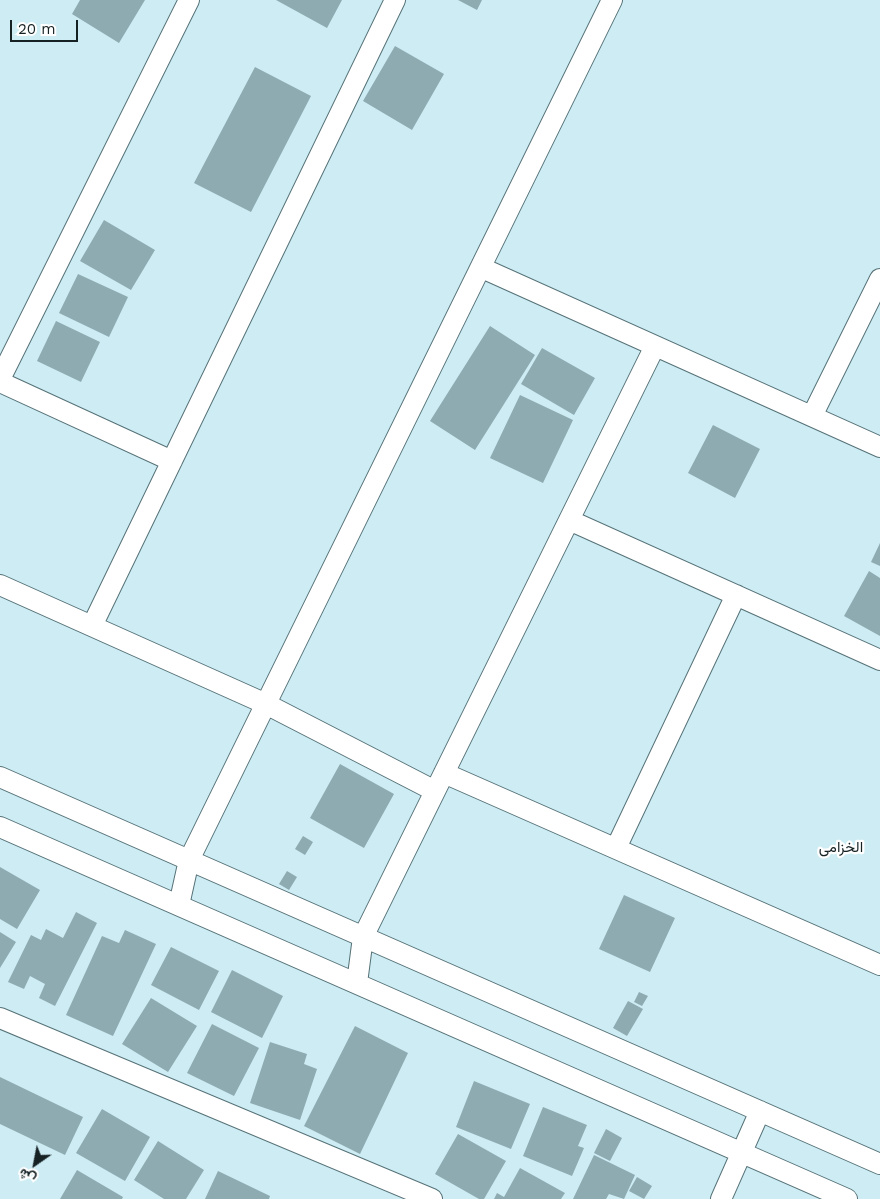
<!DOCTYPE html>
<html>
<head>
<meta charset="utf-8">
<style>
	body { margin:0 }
	#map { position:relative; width:880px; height:1199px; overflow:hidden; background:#cdecf3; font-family:"Work Sans",Vazirmatn,sans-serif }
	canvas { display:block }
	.north { position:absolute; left:10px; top:1139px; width:50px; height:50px; -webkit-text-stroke:4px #fff; paint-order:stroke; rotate:213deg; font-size:14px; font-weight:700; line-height:20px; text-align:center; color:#162124 }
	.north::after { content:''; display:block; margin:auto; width:18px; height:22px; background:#162124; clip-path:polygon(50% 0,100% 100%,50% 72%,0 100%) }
	.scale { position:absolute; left:10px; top:20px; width:68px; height:22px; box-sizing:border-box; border:2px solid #162124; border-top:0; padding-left:6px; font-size:15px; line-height:18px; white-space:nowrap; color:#162124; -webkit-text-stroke:4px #fff; paint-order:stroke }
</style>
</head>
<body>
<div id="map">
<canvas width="880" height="1199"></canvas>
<div class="north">ش</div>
<div class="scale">20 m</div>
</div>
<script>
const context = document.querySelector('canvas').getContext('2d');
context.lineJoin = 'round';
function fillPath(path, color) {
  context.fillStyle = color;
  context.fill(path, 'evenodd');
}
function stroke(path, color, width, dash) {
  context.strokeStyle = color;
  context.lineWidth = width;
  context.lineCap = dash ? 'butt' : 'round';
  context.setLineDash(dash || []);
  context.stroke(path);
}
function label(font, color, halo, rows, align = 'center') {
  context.font = font + ' "Work Sans",Vazirmatn,sans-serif';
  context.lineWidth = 4.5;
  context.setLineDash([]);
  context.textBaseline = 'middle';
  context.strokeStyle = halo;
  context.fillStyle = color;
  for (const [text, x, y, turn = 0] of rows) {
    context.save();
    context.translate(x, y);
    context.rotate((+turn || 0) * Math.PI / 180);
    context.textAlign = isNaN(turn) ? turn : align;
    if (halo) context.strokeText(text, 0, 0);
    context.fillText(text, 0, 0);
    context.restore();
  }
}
const building = new Path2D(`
	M 80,0 L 145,0 L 119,43 L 72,14 Z
	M 276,0 L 342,0 L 327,28 Z
	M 458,0 L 482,0 L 477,10 Z
	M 395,46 L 444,74 L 412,130 L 363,101 Z
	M 255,67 L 311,96 L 251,212 L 194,183 Z
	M 104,220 L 155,250 L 131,290 L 80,261 Z
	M 78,274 L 128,297 L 109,337 L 59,313 Z
	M 56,321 L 100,342 L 81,382 L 37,361 Z
	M 490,326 L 535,355 L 475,450 L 430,421 Z
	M 542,348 L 595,378 L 574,415 L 521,384 Z
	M 520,395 L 573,420 L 543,483 L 490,458 Z
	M 713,425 L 760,449 L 735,498 L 688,473 Z
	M 880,543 L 880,566 L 871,562 Z
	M 869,571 L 880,578 L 880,636 L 844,616 Z
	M 340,764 L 394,794 L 364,848 L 310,818 Z
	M 303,836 L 313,842 L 305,855 L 295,849 Z
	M 0,867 L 40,890 L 17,929 L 0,919 Z
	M 287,871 L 297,877 L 289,890 L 279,884 Z
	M 624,895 L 675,918 L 650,972 L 599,949 Z
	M 76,912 L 97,923 L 55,1006 L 39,998 L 45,984 L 30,976 L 24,989 L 8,982 L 31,935 L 41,940 L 46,929 L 63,938 Z
	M 125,930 L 156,944 L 113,1036 L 66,1015 L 102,936 L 119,943 Z
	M 0,932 L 16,942 L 0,968 Z
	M 171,947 L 219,971 L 199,1010 L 151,985 Z
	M 232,970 L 283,996 L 262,1038 L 211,1012 Z
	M 639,992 L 648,996 L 642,1006 L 634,1002 Z
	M 151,998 L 197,1026 L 168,1072 L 122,1044 Z
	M 628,1001 L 643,1009 L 627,1036 L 613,1028 Z
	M 212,1024 L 259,1048 L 234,1096 L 187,1073 Z
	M 355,1026 L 408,1053 L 360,1154 L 304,1126 Z
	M 270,1042 L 307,1054 L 304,1064 L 317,1069 L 300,1120 L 250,1103 Z
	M 0,1077 L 83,1117 L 65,1155 L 0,1124 Z
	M 474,1081 L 530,1104 L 511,1149 L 456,1127 Z
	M 543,1107 L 587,1125 L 578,1146 L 584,1148 L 572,1176 L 523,1156 Z
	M 102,1109 L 150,1137 L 125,1181 L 76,1153 Z
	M 606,1129 L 622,1138 L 610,1161 L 594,1153 Z
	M 458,1134 L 506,1161 L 484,1199 L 479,1199 L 435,1174 Z
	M 158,1141 L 204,1170 L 186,1199 L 164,1199 L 134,1180 Z
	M 594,1155 L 635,1175 L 624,1199 L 609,1194 L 606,1199 L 573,1199 Z
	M 520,1168 L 565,1193 L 561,1199 L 494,1199 L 497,1193 L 504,1197 Z
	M 77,1170 L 123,1197 L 122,1199 L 60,1199 Z
	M 218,1171 L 270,1196 L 269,1199 L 205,1199 Z
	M 637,1177 L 652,1186 L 644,1199 L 629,1191 Z`);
const street = new Path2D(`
	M 482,268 L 880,447
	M 0,379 L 189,0
	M 0,382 L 172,461
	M 812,416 L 880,279
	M 569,520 L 880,660
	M 0,585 L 266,704 L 435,791
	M 92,626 L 395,0
	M 444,773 L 880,965
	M 0,777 L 880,1164
	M 0,827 L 847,1199
	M 616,848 L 736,595
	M 179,905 L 189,860 L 612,0
	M 357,983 L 363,937 L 655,346
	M 0,1018 L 432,1199
	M 721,1199 L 760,1111`);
const neighbourhoodNames = [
	["الخزامى",841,848]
];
fillPath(building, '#8eabb2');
stroke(street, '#567278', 22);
stroke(street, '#fff', 20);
label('15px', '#162124', '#fff', neighbourhoodNames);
</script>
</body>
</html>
